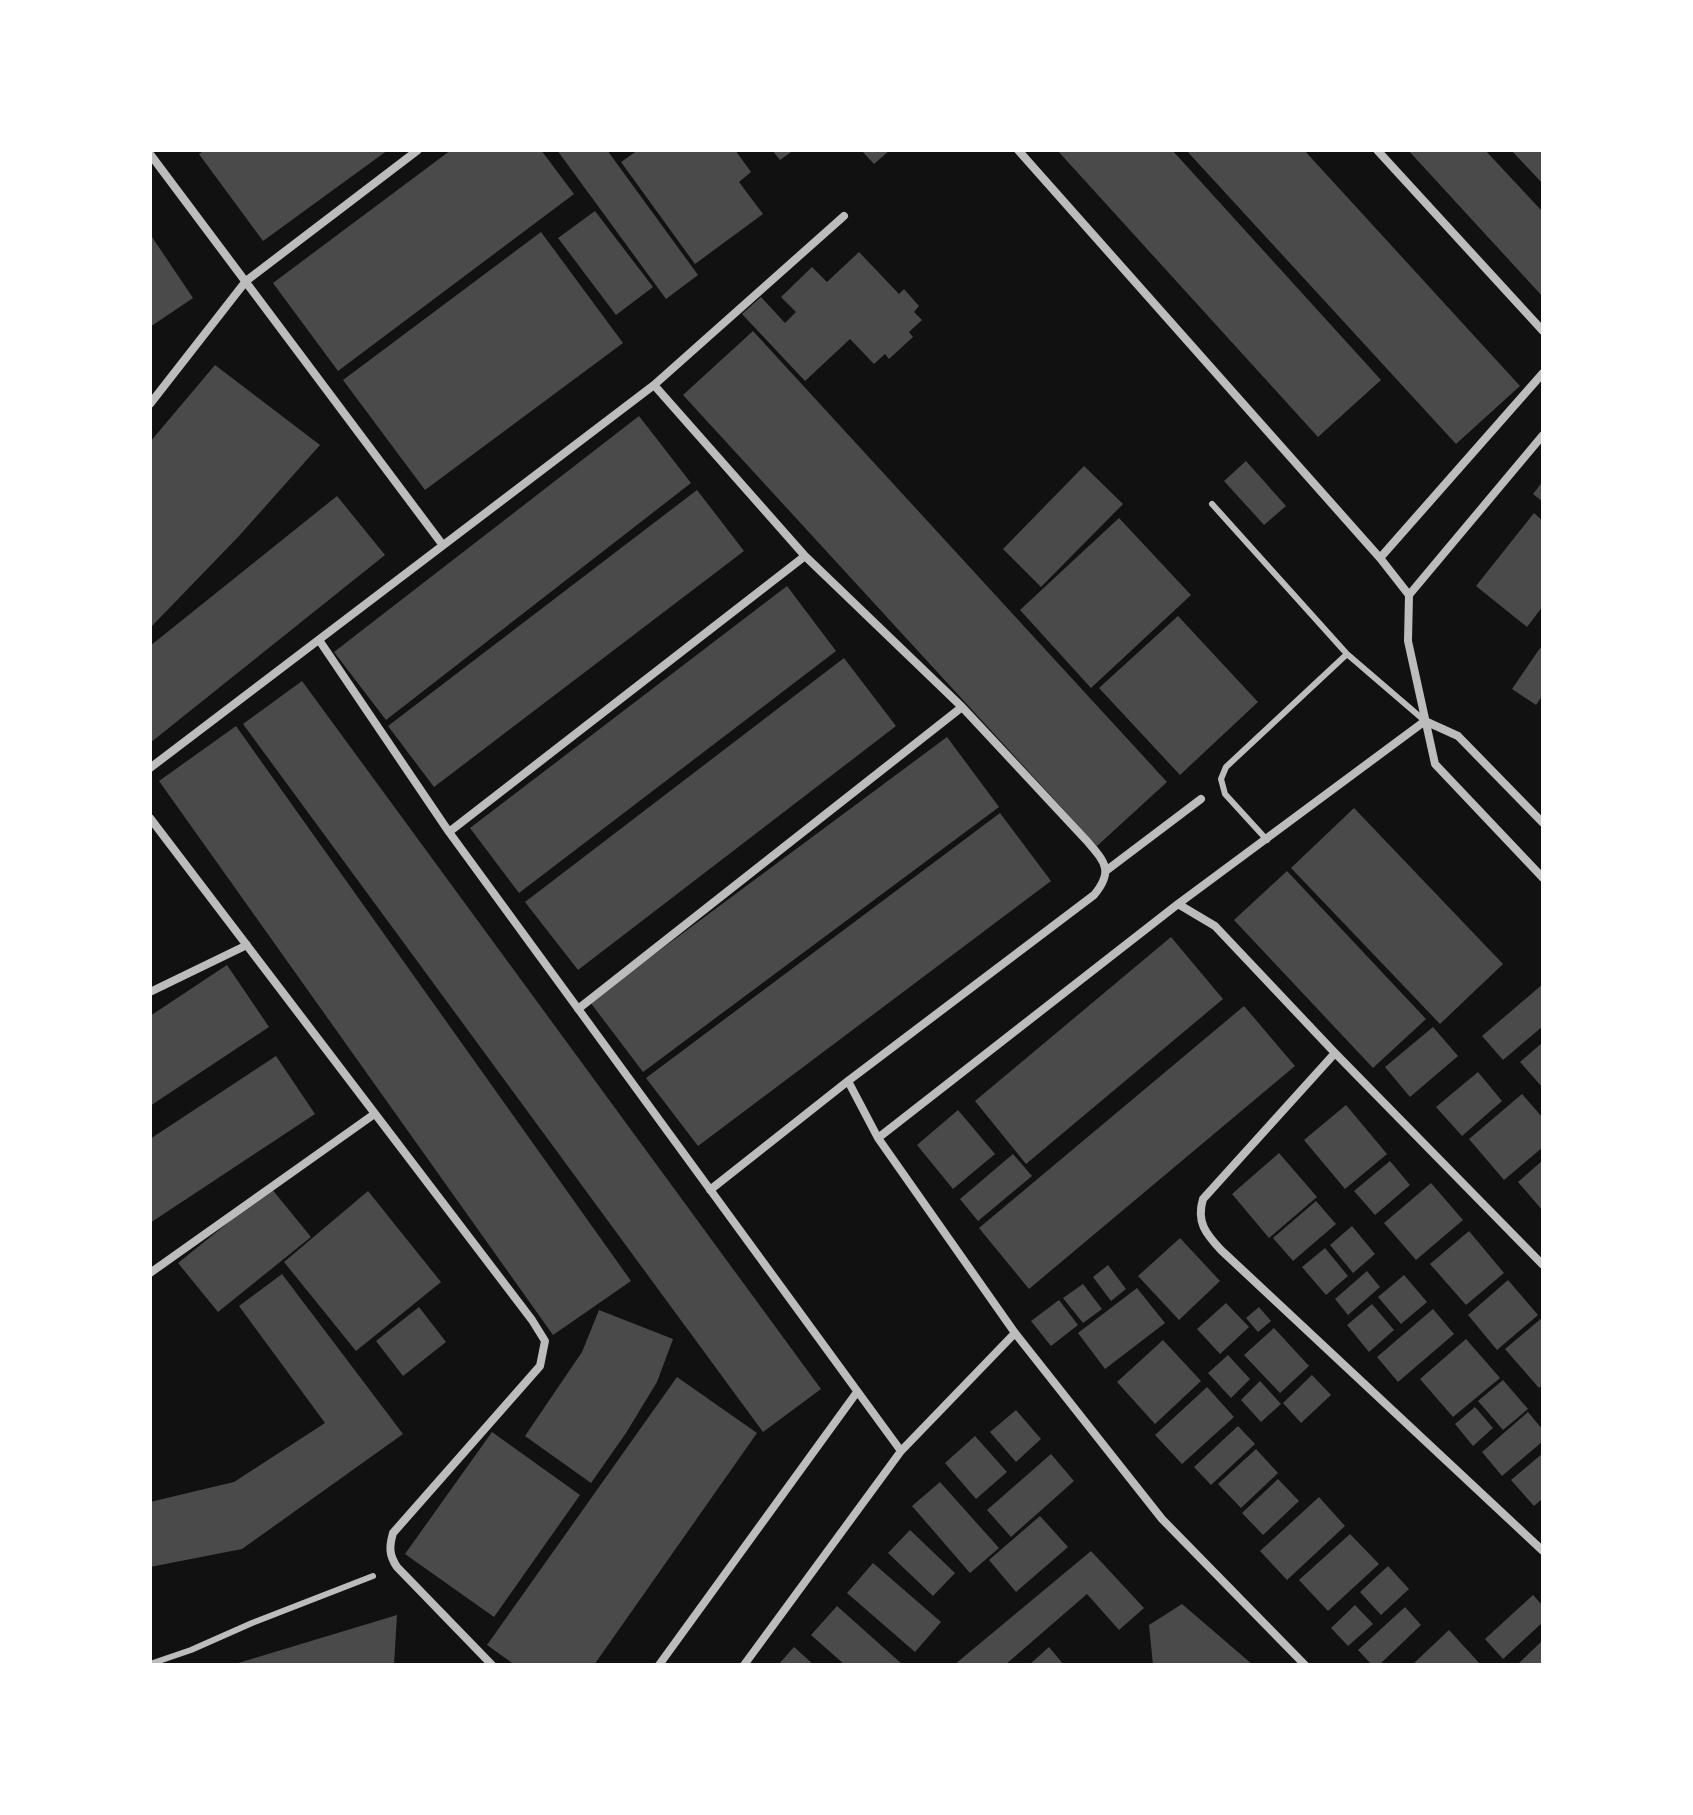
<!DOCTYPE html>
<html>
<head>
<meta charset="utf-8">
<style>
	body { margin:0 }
	#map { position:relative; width:1693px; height:1815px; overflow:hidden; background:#111; font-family:Poppins,sans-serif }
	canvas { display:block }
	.frame { position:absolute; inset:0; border:152px solid #fff; pointer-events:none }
</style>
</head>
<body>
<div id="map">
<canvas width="1693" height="1815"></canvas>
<div class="frame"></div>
</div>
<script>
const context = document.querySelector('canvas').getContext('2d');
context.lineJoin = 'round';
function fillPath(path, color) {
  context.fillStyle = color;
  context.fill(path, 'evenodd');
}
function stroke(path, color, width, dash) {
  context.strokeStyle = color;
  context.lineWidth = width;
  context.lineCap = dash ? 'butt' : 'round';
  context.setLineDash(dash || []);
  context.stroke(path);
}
const building = new Path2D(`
	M 205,150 L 388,150 L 263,241 L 199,154 Z
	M 451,150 L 541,150 L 574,194 L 338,371 L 273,283 Z
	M 557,150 L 607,150 L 698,275 L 666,299 Z
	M 638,150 L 735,150 L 751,172 L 739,182 L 763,214 L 695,264 L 621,162 Z
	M 772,150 L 794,150 L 780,160 Z
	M 861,150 L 890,150 L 874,164 Z
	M 1057,150 L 1172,150 L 1381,380 L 1318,437 Z
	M 1186,150 L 1304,150 L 1520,386 L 1456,444 Z
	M 1408,150 L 1485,150 L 1541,210 L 1543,297 Z
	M 1511,150 L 1543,150 L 1543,184 L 1528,168 Z
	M 595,211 L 653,287 L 616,315 L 558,238 Z
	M 541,232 L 623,343 L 425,490 L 343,380 Z
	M 150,234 L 193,298 L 150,327 Z
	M 859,252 L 899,294 L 904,289 L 919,306 L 914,312 L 922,320 L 909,332 L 913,337 L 889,359 L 885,354 L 874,364 L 850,339 L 805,381 L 742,314 L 761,297 L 785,323 L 796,312 L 781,297 L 812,267 L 827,282 Z
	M 753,331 L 1167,782 L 1097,846 L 683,395 Z
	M 215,365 L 320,445 L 239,536 L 150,628 L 150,442 Z
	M 639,416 L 691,483 L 386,720 L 334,652 Z
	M 1246,461 L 1286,506 L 1264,525 L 1224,481 Z
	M 1084,466 L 1123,504 L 1041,587 L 1003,549 Z
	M 1543,481 L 1543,502 L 1533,494 Z
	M 697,490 L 744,551 L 434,787 L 388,726 Z
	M 337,496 L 385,555 L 150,743 L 150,646 Z
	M 1534,513 L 1543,521 L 1543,606 L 1527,627 L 1476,586 Z
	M 1119,518 L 1191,595 L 1091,688 L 1020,610 Z
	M 787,586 L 836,651 L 519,893 L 470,828 Z
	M 1178,616 L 1258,702 L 1180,775 L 1099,688 Z
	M 1540,648 L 1543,650 L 1543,695 L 1536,705 L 1512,689 Z
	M 844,658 L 896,726 L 578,970 L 525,902 Z
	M 302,681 L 821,1389 L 763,1432 L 243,724 Z
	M 236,726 L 631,1281 L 553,1335 L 159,781 Z
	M 947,737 L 999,807 L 643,1072 L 590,1002 Z
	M 1354,808 L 1503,964 L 1440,1024 L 1291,868 Z
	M 1000,813 L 1051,881 L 698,1146 L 646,1078 Z
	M 1287,871 L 1426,1019 L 1373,1068 L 1234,920 Z
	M 1171,937 L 1223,999 L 1026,1164 L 975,1101 Z
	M 227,965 L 269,1027 L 150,1106 L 150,1016 Z
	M 1543,984 L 1543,1026 L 1503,1060 L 1482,1036 Z
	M 1244,1006 L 1295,1066 L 1029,1289 L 979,1228 Z
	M 1433,1027 L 1458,1056 L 1410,1097 L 1385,1067 Z
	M 1543,1042 L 1543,1088 L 1520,1062 Z
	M 276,1056 L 315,1114 L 150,1223 L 150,1139 Z
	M 1478,1072 L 1502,1101 L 1462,1136 L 1436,1107 Z
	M 1522,1094 L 1543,1118 L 1543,1147 L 1504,1180 L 1469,1139 Z
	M 1346,1105 L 1387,1154 L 1345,1189 L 1304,1140 Z
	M 958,1110 L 995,1154 L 953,1189 L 917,1145 Z
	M 1279,1153 L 1317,1197 L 1269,1238 L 1232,1194 Z
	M 1013,1154 L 1032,1176 L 978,1221 L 960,1199 Z
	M 1543,1160 L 1543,1211 L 1518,1182 Z
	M 1390,1161 L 1410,1185 L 1375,1215 L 1354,1191 Z
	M 1431,1183 L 1463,1220 L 1416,1260 L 1384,1223 Z
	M 271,1188 L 311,1237 L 218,1312 L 178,1263 Z
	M 368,1191 L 441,1282 L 356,1351 L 284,1262 Z
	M 1316,1201 L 1336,1224 L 1293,1261 L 1273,1238 Z
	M 1352,1226 L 1375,1254 L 1353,1273 L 1330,1245 Z
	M 1469,1231 L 1504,1273 L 1466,1305 L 1430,1264 Z
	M 1180,1238 L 1220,1281 L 1179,1320 L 1138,1276 Z
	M 1325,1248 L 1348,1276 L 1326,1295 L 1302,1267 Z
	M 1108,1265 L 1126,1289 L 1111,1301 L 1093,1277 Z
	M 1367,1271 L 1380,1287 L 1348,1315 L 1335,1299 Z
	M 282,1274 L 403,1434 L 242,1549 L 150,1567 L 150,1502 L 234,1482 L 325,1423 L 239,1306 Z
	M 1404,1275 L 1427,1302 L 1401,1324 L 1378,1297 Z
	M 1508,1280 L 1538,1315 L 1497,1350 L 1468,1315 Z
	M 1083,1284 L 1102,1309 L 1083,1323 L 1063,1298 Z
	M 1137,1288 L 1165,1323 L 1105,1369 L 1078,1333 Z
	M 1059,1300 L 1078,1325 L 1051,1346 L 1031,1321 Z
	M 1226,1303 L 1249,1327 L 1220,1354 L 1197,1329 Z
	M 1372,1304 L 1394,1330 L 1369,1352 L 1347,1325 Z
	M 419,1307 L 446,1342 L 403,1376 L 376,1341 Z
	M 1259,1307 L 1271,1321 L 1258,1332 L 1246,1318 Z
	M 1433,1309 L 1454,1334 L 1398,1382 L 1377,1357 Z
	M 599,1310 L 673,1339 L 657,1382 L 626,1433 L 591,1483 L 525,1436 L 582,1352 Z
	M 1543,1317 L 1543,1384 L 1539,1388 L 1505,1349 Z
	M 1274,1328 L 1309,1366 L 1280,1393 L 1244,1355 Z
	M 1466,1339 L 1500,1378 L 1453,1417 L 1420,1379 Z
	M 1163,1340 L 1201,1381 L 1155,1424 L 1117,1382 Z
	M 1228,1355 L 1250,1379 L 1231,1398 L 1208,1373 Z
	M 1312,1375 L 1331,1395 L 1301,1423 L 1283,1403 Z
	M 677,1377 L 757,1433 L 594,1665 L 515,1665 L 487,1645 Z
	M 1503,1380 L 1528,1409 L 1503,1430 L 1478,1401 Z
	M 1260,1381 L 1281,1404 L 1261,1422 L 1241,1400 Z
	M 1207,1387 L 1234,1417 L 1182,1464 L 1155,1435 Z
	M 1475,1407 L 1493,1428 L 1473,1446 L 1455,1424 Z
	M 1016,1410 L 1041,1439 L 1016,1462 L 990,1432 Z
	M 1528,1412 L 1543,1430 L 1543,1441 L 1502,1476 L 1482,1452 Z
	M 1238,1426 L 1255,1444 L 1211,1485 L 1194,1467 Z
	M 492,1432 L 580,1495 L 494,1617 L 405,1554 Z
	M 975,1436 L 1007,1472 L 976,1499 L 945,1463 Z
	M 1256,1449 L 1278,1473 L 1241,1508 L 1218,1484 Z
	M 1543,1453 L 1543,1498 L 1534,1506 L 1511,1480 Z
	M 1051,1454 L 1074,1481 L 1011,1537 L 987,1510 Z
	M 1278,1479 L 1299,1501 L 1263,1535 L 1242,1513 Z
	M 940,1482 L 999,1548 L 970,1573 L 912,1506 Z
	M 1319,1497 L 1345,1526 L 1287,1580 L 1260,1551 Z
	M 1040,1516 L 1068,1547 L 1016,1592 L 989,1560 Z
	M 910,1530 L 955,1573 L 933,1596 L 888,1553 Z
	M 1350,1534 L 1379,1564 L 1328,1611 L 1299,1580 Z
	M 1091,1551 L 1144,1608 L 1119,1630 L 1087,1594 L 1005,1665 L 954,1665 Z
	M 873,1563 L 941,1622 L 915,1652 L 847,1593 Z
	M 1388,1566 L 1409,1589 L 1381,1615 L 1360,1592 Z
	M 1533,1595 L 1543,1606 L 1543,1622 L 1503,1659 L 1485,1639 Z
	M 1182,1604 L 1253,1665 L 1153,1665 L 1149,1625 Z
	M 1355,1605 L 1373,1624 L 1348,1646 L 1331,1628 Z
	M 837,1606 L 903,1665 L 845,1665 L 811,1635 Z
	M 1405,1607 L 1421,1625 L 1379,1665 L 1372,1665 L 1358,1650 Z
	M 397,1615 L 394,1665 L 235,1665 L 235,1664 Z
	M 1449,1630 L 1481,1665 L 1412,1665 Z
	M 1543,1640 L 1543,1665 L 1520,1665 L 1519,1663 Z
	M 794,1647 L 814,1665 L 778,1665 Z
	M 1049,1647 L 1064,1665 L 1029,1665 Z`);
const service = new Path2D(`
	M 1212,504 L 1347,654 L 1425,721
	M 1267,840 L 1225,794 L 1221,779 L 1226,767 L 1347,654
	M 150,1664 L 191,1650 L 252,1623 L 373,1576`);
const minor = new Path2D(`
	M 1018,150 L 1380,558 L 1409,595 L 1408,641 L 1435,764 L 1543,878
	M 1377,150 L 1543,331
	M 150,154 L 442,544
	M 654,385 L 844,216
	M 150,404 L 246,281 L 418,150
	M 1380,558 L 1543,373
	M 1409,595 L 1543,435
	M 319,640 L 449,832 L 901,1451
	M 1425,721 L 1458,736 L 1543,823
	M 150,768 L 654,385 L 805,556 L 962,707 L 1087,841 C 1105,862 1114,871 1094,895 L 848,1081 L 710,1190
	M 150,818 L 532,1320 L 545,1341 L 540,1366 L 393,1533 C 389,1547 389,1555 397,1567 L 492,1665
	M 449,832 L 805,556
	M 1107,870 L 1201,799
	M 1178,904 L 1215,926 L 1335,1053 L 1543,1265
	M 150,992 L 247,945
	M 578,1009 L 962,707
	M 1335,1053 L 1203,1199 C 1196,1222 1206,1234 1221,1250 L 1543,1551
	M 848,1081 L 878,1138 L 1015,1333 L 1162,1519 L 1305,1665
	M 878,1138 L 1178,904 L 1425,721
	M 150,1273 L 373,1115
	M 659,1665 L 857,1392
	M 744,1665 L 901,1451 L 1015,1333`);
fillPath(building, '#4a4a4a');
stroke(service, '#bcbcbc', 6);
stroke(minor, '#bcbcbc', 8);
</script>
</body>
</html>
